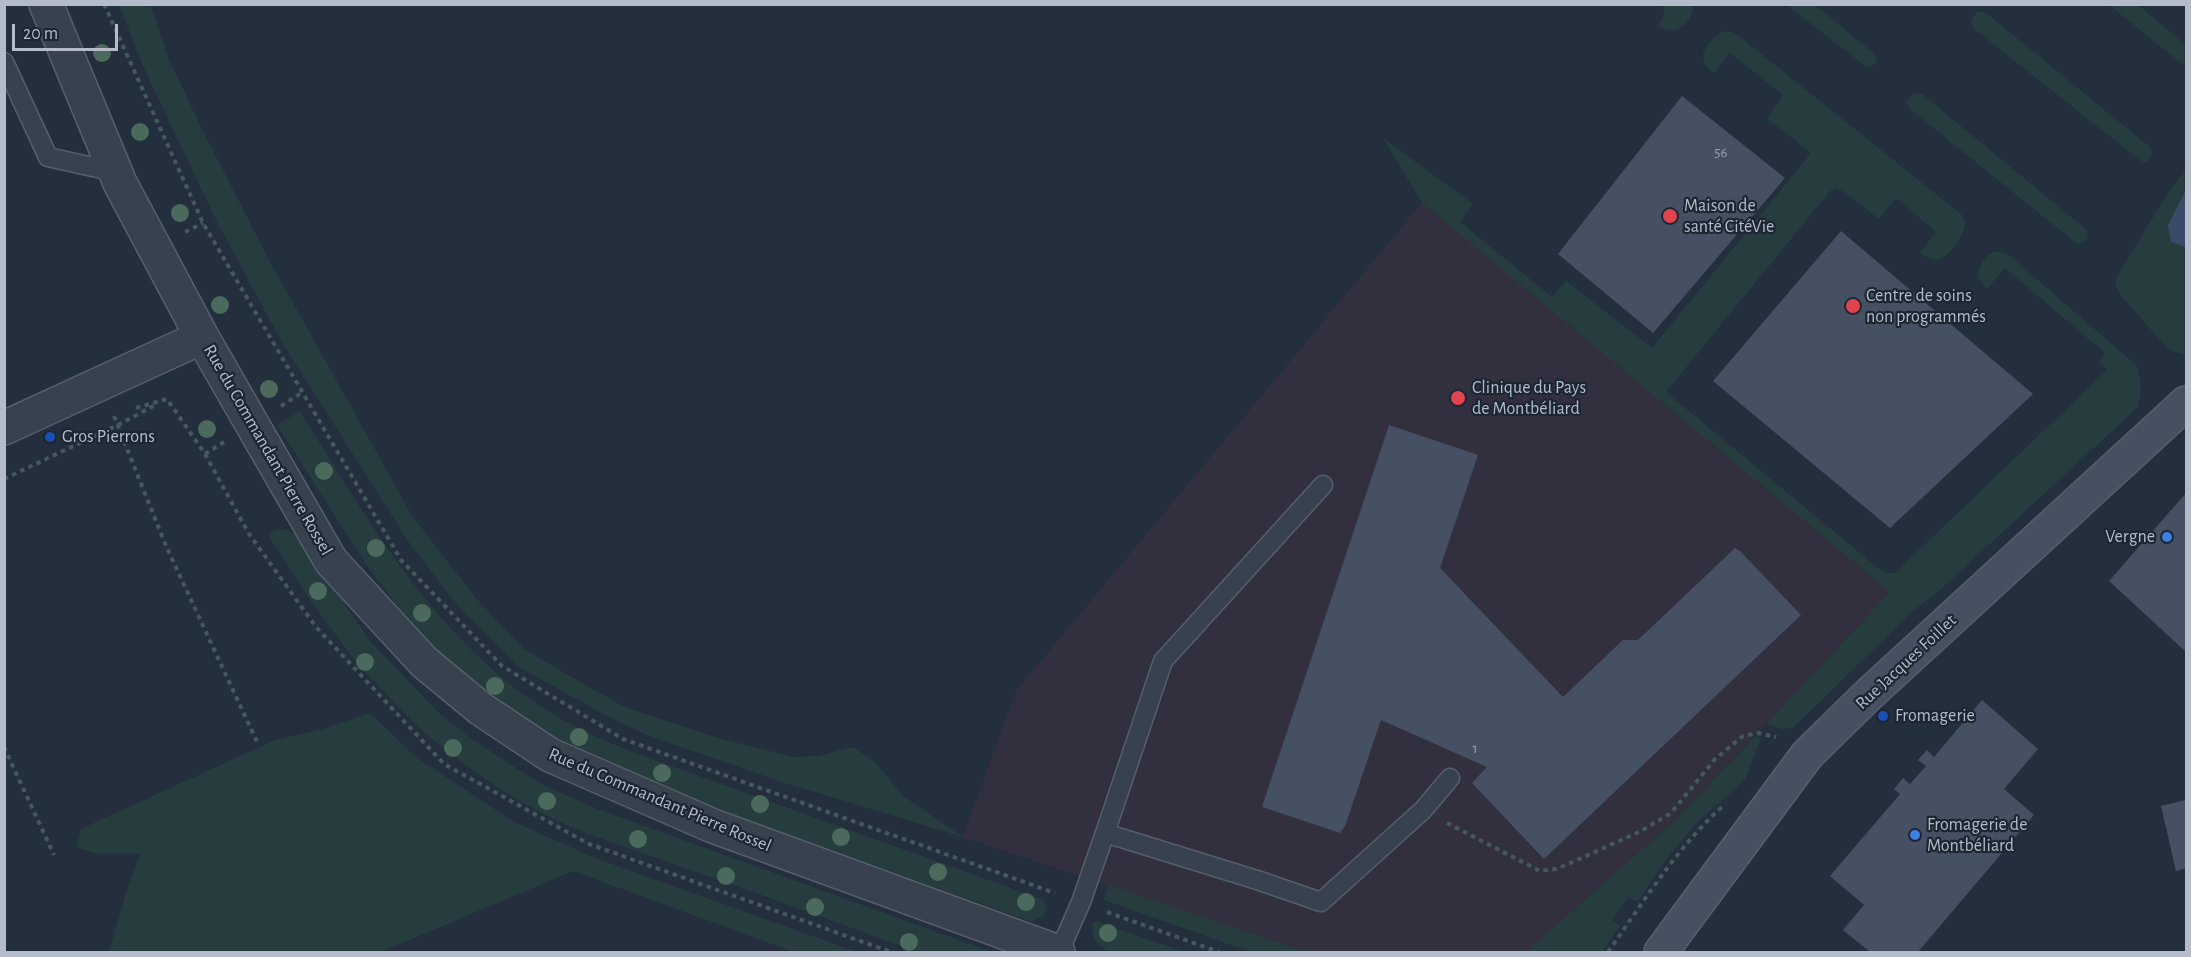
<!DOCTYPE html>
<html>
<head>
<meta charset="utf-8">
<style>
	body { margin:0 }
	#map { position:relative; width:2191px; height:957px; overflow:hidden; background:#242f3e; font-family:"Alegreya Sans",sans-serif }
	canvas { display:block }
	.frame { position:absolute; inset:0; border:6px solid #b4bcc9; pointer-events:none }
	.scale { position:absolute; left:12px; top:24px; width:106px; height:27px; box-sizing:border-box; border:3px solid #b4bcc9; border-top:0; padding-left:8px; font-size:18px; line-height:21px; white-space:nowrap; color:#b4bcc9; -webkit-text-stroke:4px #1d2633; paint-order:stroke }
</style>
</head>
<body>
<div id="map">
<canvas width="2191" height="957"></canvas>
<div class="frame"></div>
<div class="scale">20 m</div>
</div>
<script>
const context = document.querySelector('canvas').getContext('2d');
context.lineJoin = 'round';
function fillPath(path, color) {
  context.fillStyle = color;
  context.fill(path, 'evenodd');
}
function stroke(path, color, width, dash) {
  context.strokeStyle = color;
  context.lineWidth = width;
  context.lineCap = dash ? 'butt' : 'round';
  context.setLineDash(dash || []);
  context.stroke(path);
}
function label(font, color, halo, rows, align = 'center') {
  context.font = font + ' "Alegreya Sans",sans-serif';
  context.lineWidth = 4.5;
  context.setLineDash([]);
  context.textBaseline = 'middle';
  context.strokeStyle = halo;
  context.fillStyle = color;
  for (const [text, x, y, turn = 0] of rows) {
    context.save();
    context.translate(x, y);
    context.rotate((+turn || 0) * Math.PI / 180);
    context.textAlign = isNaN(turn) ? turn : align;
    if (halo) context.strokeText(text, 0, 0);
    context.fillText(text, 0, 0);
    context.restore();
  }
}
const medical = new Path2D(`
	M 1422,203 L 1890,592 L 1674,821 L 1526,952 L 1307,952 L 963,837 L 1016,691 Z`);
const green = new Path2D(`
	M 119,5 L 151,5 L 168,57 L 200,125 L 268,258 L 411,514 L 474,596 L 525,650 L 624,707 L 718,738 L 794,757 L 818,756 L 853,747 L 875,762 L 903,796 L 963,837 L 782,782 L 647,735 L 609,717 L 517,666 L 459,607 L 410,544 L 283,344 L 217,222 L 142,64 Z
	M 1660,5 L 1693,5 C 1694,18 1681,33 1667,30 C 1663,29 1661,27 1657,25 L 1663,18 L 1664,8 Z
	M 1787,5 L 1815,5 L 1875,54 L 1877,61 L 1871,67 L 1865,66 Z
	M 2109,5 L 2138,5 L 2186,45 L 2186,67 Z
	M 1978,11 L 1986,13 L 2151,148 L 2152,155 L 2147,162 L 2141,161 L 1973,28 L 1971,20 Z
	M 1724,31 L 1732,32 L 1739,36 L 1962,215 C 1963,217 1965,223 1965,224 C 1965,235 1949,257 1939,259 C 1932,260 1926,257 1920,253 L 1936,232 L 1896,198 L 1879,219 L 1844,192 L 1836,188 L 1830,191 L 1666,392 L 1884,573 L 1895,573 L 2107,370 L 2099,361 L 2105,353 L 2005,268 L 1987,289 L 1977,277 C 1980,260 1993,244 2010,256 L 2136,365 C 2142,380 2142,392 2137,408 L 1941,589 L 1913,611 L 1793,728 L 1781,729 L 1766,724 L 1890,592 L 1422,203 L 1383,138 L 1473,204 L 1460,222 L 1552,297 L 1566,281 L 1652,348 L 1811,153 L 1767,118 L 1783,95 L 1730,53 L 1714,73 C 1693,58 1707,41 1724,31 Z
	M 1914,93 L 1922,94 L 2087,230 L 2088,237 L 2082,243 L 2076,243 L 1910,109 L 1906,102 Z
	M 2186,170 L 2186,355 L 2184,355 L 2168,349 L 2122,297 L 2115,285 L 2116,278 L 2168,193 Z
	M 300,411 C 365,515 427,626 530,699 C 562,722 598,738 635,753 L 1036,897 L 1044,901 L 1046,909 L 1043,916 L 1032,922 L 617,773 L 575,754 L 459,675 L 416,630 L 367,566 L 277,425 Z
	M 282,529 L 290,531 L 301,540 L 370,641 L 440,714 L 472,739 L 516,768 L 543,785 L 595,808 L 992,952 L 918,952 L 756,893 L 591,835 L 553,819 L 514,798 L 465,765 L 421,730 L 359,666 L 312,603 L 268,535 L 274,530 Z
	M 370,713 L 417,758 L 514,822 L 595,858 L 857,952 L 794,952 L 573,871 L 381,952 L 109,952 L 126,892 L 140,854 L 97,854 L 76,847 L 81,829 L 275,740 L 323,729 Z
	M 1755,736 L 1761,738 L 1745,779 L 1738,787 L 1699,820 L 1668,857 L 1637,902 L 1629,897 L 1612,920 L 1620,926 L 1602,952 L 1526,952 L 1674,821 Z
	M 1109,885 L 1307,952 L 1251,952 L 1104,900 Z
	M 1093,922 L 1098,922 L 1184,952 L 1111,952 C 1098,948 1090,936 1093,922 Z`);
const water = new Path2D(`
	M 2186,190 L 2186,247 L 2171,242 L 2168,225 Z`);
const building = new Path2D(`
	M 1682,96 L 1785,178 L 1653,333 L 1558,254 Z
	M 1841,231 L 2033,394 L 1890,528 L 1713,381 Z
	M 1389,425 L 1478,455 L 1440,568 L 1563,697 L 1623,640 L 1638,640 L 1735,548 L 1740,551 L 1801,615 L 1544,859 L 1472,783 L 1487,767 L 1381,720 L 1345,826 L 1340,833 L 1262,807 Z
	M 2186,493 L 2186,652 L 2109,581 Z
	M 1982,700 L 2038,749 L 2004,789 L 2034,815 L 1918,952 L 1870,952 L 1843,930 L 1864,905 L 1830,876 L 1900,794 L 1894,789 L 1903,778 L 1910,784 L 1926,766 L 1918,760 L 1927,750 L 1934,757 Z
	M 2186,800 L 2186,868 L 2176,871 L 2161,806 Z`);
const path = new Path2D(`
	M 104,4 L 203,223 L 401,560 L 502,666 L 623,739 L 1055,893
	M 185,232 L 203,223
	M 281,406 L 303,392
	M 136,408 L 167,399 L 205,454 L 249,534 L 316,627 L 444,764 L 589,844 L 891,952
	M 114,416 L 166,546 L 258,744
	M 205,454 L 224,442
	M 4,479 L 118,425 L 157,404
	M 4,747 L 54,855
	M 1447,823 L 1540,871 L 1556,869 L 1575,861 L 1641,831 L 1671,813 L 1715,759 L 1743,736 L 1758,733 L 1776,737
	M 1107,912 L 1219,952
	M 1608,952 C 1644,901 1678,846 1725,804`);
const lane = new Path2D(`
	M 4,62 L 48,157 L 115,172
	M 1105,833 L 1163,661 L 1323,485
	M 1059,952 L 1081,902 L 1105,833 L 1257,880 L 1321,902 L 1423,810 L 1450,778`);
const street = new Path2D(`
	M 46,4 L 120,183 L 202,337 L 264,445 L 331,561 L 424,662 L 481,709 L 550,755 L 713,826 L 1058,952
	M 4,428 L 202,337`);
const secondary = new Path2D(`
	M 1661,952 L 1807,755 L 1866,697 L 2186,403`);
const trees = [
	[102,53],
	[140,132],
	[180,213],
	[220,305],
	[269,389],
	[207,429],
	[324,471],
	[376,548],
	[318,591],
	[422,613],
	[365,662],
	[495,686],
	[579,737],
	[453,748],
	[662,773],
	[547,801],
	[760,804],
	[841,837],
	[638,839],
	[938,872],
	[726,876],
	[1026,902],
	[815,907],
	[1108,933],
	[909,942]
];
const markers = [
	[1670,216,8,"#e0444e"],
	[1853,306,8,"#e0444e"],
	[1458,398,8,"#e0444e"],
	[50,437,6,"#1a4fb4"],
	[2167,537,6,"#3f7fe0"],
	[1883,716,6,"#1a4fb4"],
	[1915,835,6,"#3f7fe0"]
];
const numberNames = [
	["56",1721,152],
	["1",1475,748]
];
const poiNames = [
	["Maison de",1684,206],
	["santé CitéVie",1684,227],
	["Centre de soins",1866,296],
	["non programmés",1866,317],
	["Clinique du Pays",1472,388],
	["de Montbéliard",1472,409],
	["Gros Pierrons",62,437],
	["Vergne",2155,537,"right"],
	["Fromagerie",1895,716],
	["Fromagerie de",1927,825],
	["Montbéliard",1927,846]
];
const streetNames = [
	["Rue du Commandant Pierre Rossel",268,450,60],
	["Rue Jacques Foillet",1906,662,-43],
	["Rue du Commandant Pierre Rossel",660,800,23]
];
fillPath(medical, '#32303f');
fillPath(green, '#263c3f');
fillPath(water, '#394c67');
fillPath(building, '#455162');
stroke(lane, '#565f6c', 21);
stroke(street, '#565f6c', 36);
stroke(secondary, '#565f6c', 36);
stroke(path, '#44595c', 4, [4.5, 4.5]);
stroke(lane, '#38414e', 18);
stroke(street, '#38414e', 33);
stroke(secondary, '#465061', 33);
context.fillStyle = '#4b6a5d';
for (const [x, y] of trees) {
  context.beginPath();
  context.arc(x, y, 9, 0, 2 * Math.PI);
  context.fill();
}
for (const [x, y, r, color] of markers) {
  const dot = new Path2D();
  dot.arc(x, y, r, 0, 2 * Math.PI);
  context.fillStyle = color;
  context.fill(dot);
  stroke(dot, '#1d2633', 2);
}
label('15px', '#98a1af', null, numberNames);
label('18px', '#b4bcc9', '#1d2633', poiNames, 'left');
label('18px', '#b4bcc9', '#1d2633', streetNames);
</script>
</body>
</html>
